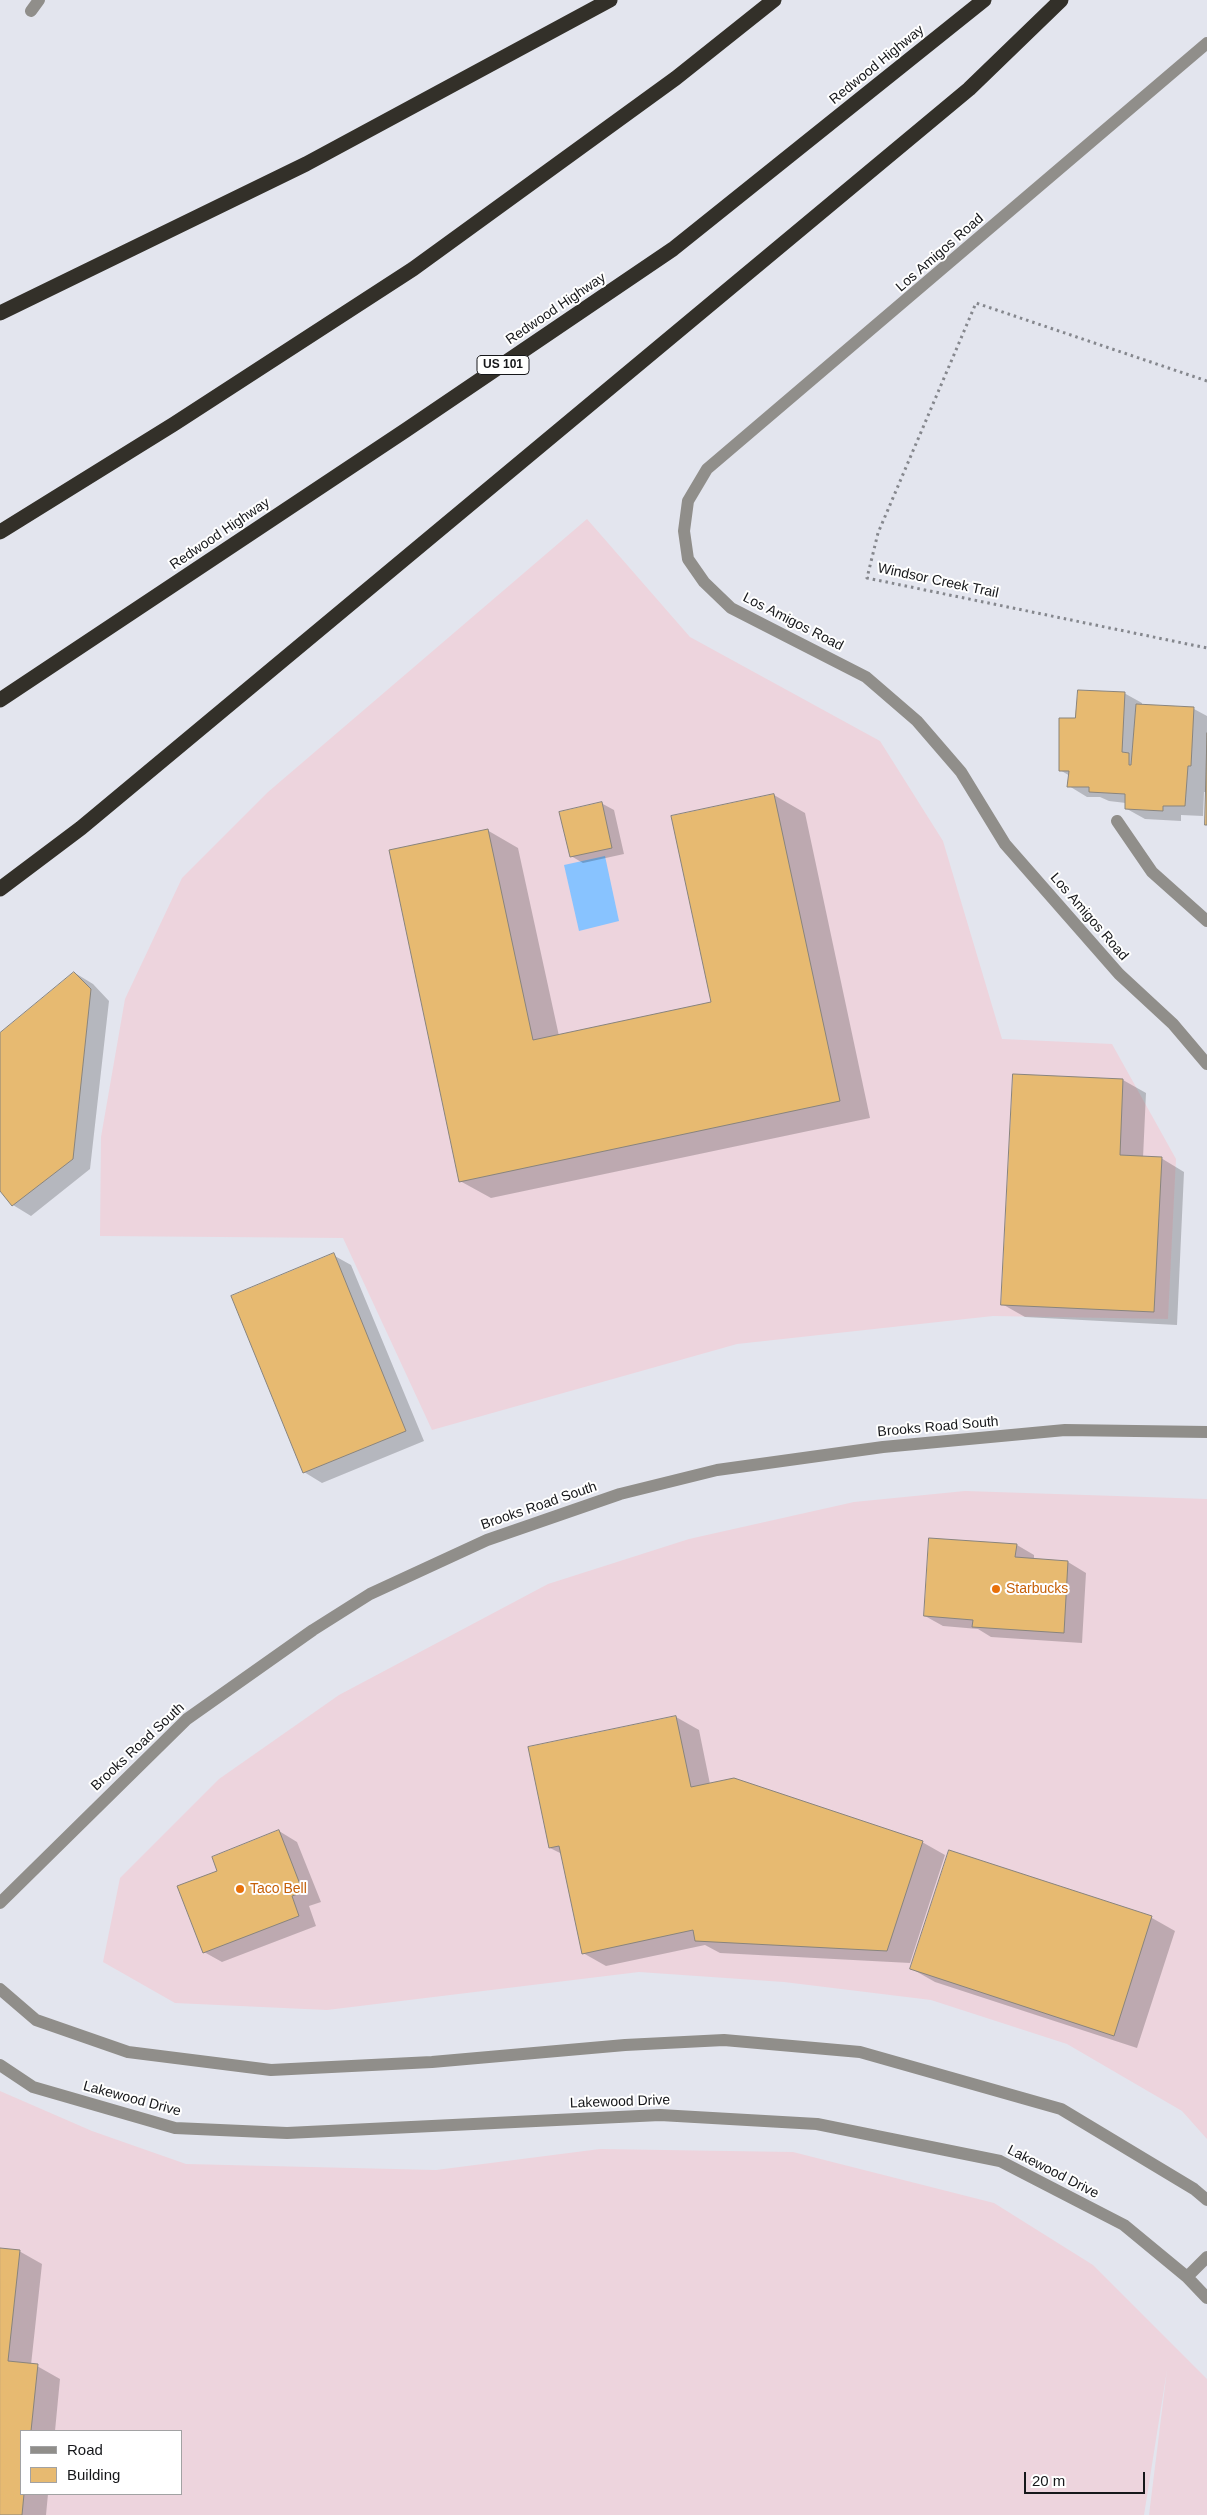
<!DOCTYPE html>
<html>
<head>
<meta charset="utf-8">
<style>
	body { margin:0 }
	#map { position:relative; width:1207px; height:2515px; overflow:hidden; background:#e3e5ee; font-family:Helvetica,sans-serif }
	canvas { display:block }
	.legend { position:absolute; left:20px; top:2430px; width:162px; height:65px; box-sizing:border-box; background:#fff; border:1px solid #a2a2a3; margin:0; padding:6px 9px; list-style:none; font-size:15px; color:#16171a }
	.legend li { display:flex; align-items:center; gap:10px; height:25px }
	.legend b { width:25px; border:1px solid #a2a2a3 }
	.scale { position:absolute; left:1024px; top:2472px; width:121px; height:22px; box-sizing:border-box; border:2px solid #16171a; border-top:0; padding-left:6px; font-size:15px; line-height:18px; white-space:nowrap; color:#16171a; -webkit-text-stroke:4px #fff; paint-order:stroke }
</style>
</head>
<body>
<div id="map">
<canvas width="1207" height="2515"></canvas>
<ul class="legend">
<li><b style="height:6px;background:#908e8a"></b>Road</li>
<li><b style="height:14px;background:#e7ba71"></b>Building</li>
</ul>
<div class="scale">20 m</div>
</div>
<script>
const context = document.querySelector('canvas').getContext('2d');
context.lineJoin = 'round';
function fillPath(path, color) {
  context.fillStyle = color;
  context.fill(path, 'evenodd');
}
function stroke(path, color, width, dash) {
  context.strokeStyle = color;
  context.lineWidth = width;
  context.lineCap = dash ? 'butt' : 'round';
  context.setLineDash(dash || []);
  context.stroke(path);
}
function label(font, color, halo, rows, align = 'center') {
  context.font = font + ' Helvetica,sans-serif';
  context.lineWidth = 4;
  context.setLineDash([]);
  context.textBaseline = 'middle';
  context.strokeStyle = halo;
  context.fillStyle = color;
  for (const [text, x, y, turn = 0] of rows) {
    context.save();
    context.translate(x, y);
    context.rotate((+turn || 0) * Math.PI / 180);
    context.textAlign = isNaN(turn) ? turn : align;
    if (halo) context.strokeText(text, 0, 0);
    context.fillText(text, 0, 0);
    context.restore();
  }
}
const commercial = new Path2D(`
	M 587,519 L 690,637 L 880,741 L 943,841 L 1002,1039 L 1112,1044 L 1176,1159 L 1168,1319 L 993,1316 L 737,1344 L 432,1430 L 343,1238 L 100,1236 L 101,1137 L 125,999 L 182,878 L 268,792 Z
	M 965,1491 L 1207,1499 L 1207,2139 L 1182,2111 L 1067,2044 L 931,2000 L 784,1982 L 639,1972 L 327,2010 L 175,2003 L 103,1962 L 120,1878 L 219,1779 L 339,1695 L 548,1584 L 689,1539 L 854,1502 Z
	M 0,2091 L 92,2131 L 186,2164 L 436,2170 L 600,2149 L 793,2152 L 994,2203 L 1093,2265 L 1207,2379 L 1207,2515 L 1149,2515 L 1167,2370 L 1144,2515 L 0,2515 ZM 21,2431 L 181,2431 L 181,2494 L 21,2494 Z`);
const water = new Path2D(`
	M 605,856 L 619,921 L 579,931 L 564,865 Z`);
const shadow = new Path2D(`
	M 1124,693 L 1142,703 L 1142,705 L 1194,709 L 1207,716 L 1207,825 L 1207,792 L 1204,792 L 1203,816 L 1181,815 L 1181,821 L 1145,819 L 1127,809 L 1126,803 L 1109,801 L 1100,797 L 1087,797 L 1069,786 L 1070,776 L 1060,770 L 1076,719 Z
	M 774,795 L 805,813 L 870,1118 L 491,1198 L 460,1181 L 487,830 L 518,848 L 559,1036 L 712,1003 Z
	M 601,803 L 614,810 L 624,854 L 583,863 L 571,856 Z
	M 75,973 L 93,984 L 109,1001 L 90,1169 L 31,1216 L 13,1205 L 0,1189 L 0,1035 Z
	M 1014,1075 L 1123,1080 L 1146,1093 L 1143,1158 L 1161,1158 L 1184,1172 L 1177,1325 L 1025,1317 L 1002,1304 Z
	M 333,1255 L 351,1265 L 424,1441 L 322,1483 L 304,1472 Z
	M 1017,1545 L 1034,1555 L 1034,1560 L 1068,1562 L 1086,1573 L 1082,1643 L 991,1637 L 978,1629 L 943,1626 L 925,1616 Z
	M 676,1717 L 699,1730 L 710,1784 L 922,1842 L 945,1855 L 910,1963 L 720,1953 L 705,1945 L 606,1966 L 583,1953 L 562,1854 L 550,1848 Z
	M 279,1831 L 297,1842 L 321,1902 L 309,1906 L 316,1926 L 222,1962 L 204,1952 L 219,1871 Z
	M 950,1851 L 1152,1918 L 1175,1931 L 1137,2048 L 935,1982 L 912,1969 Z
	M 0,2249 L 19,2251 L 42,2264 L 31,2365 L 37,2366 L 60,2379 L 55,2431 L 21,2431 L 21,2494 L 48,2494 L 46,2515 L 0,2515 Z`);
const building = new Path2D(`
	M 1078,690 L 1125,692 L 1122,752 L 1129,753 L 1129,765 L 1131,765 L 1136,704 L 1194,707 L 1191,766 L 1188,766 L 1185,806 L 1163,806 L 1163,811 L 1125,809 L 1125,794 L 1089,792 L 1089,787 L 1067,787 L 1069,771 L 1059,771 L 1059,718 L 1075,718 Z
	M 1207,733 L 1207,825 L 1205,825 Z
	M 774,794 L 840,1101 L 459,1182 L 389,850 L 488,829 L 533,1040 L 711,1002 L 671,816 Z
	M 602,802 L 612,848 L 570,857 L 559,812 Z
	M 74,972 L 91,989 L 73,1159 L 12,1206 L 0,1191 L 0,1033 Z
	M 1013,1074 L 1123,1079 L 1120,1155 L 1162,1157 L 1154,1312 L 1001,1305 Z
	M 334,1253 L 406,1431 L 303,1473 L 231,1296 Z
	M 929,1538 L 1017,1544 L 1015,1557 L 1068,1561 L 1064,1633 L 972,1627 L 973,1620 L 924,1616 Z
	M 676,1716 L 691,1787 L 734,1778 L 923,1841 L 887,1951 L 695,1941 L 693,1930 L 582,1954 L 559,1846 L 549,1848 L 528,1747 Z
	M 279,1830 L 303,1892 L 292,1896 L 299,1916 L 203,1953 L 177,1886 L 217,1871 L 212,1857 Z
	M 949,1850 L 1152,1916 L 1114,2036 L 910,1969 Z
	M 0,2248 L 20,2250 L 8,2361 L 38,2364 L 31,2431 L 21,2431 L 21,2494 L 24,2494 L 22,2515 L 0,2515 Z`);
const path = new Path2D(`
	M 1207,381 L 976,303 L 878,533 L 867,578 L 1207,648`);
const minor = new Path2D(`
	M 31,11 L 39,0
	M 1207,43 L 707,469 L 688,501 L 684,531 L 688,559 L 704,582 L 731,608 L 866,677 L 917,721 L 961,772 L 1005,844 L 1119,974 L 1173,1024 L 1207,1064
	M 1117,821 L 1152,872 L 1207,921
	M 0,1903 L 187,1719 L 313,1630 L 370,1594 L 487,1540 L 620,1494 L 717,1470 L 883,1447 L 1065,1430 L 1207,1432
	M 0,1989 L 36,2020 L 128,2052 L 271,2070 L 432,2062 L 625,2045 L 724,2040 L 860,2052 L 1061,2109 L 1194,2189 L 1207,2200
	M 0,2065 L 33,2087 L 175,2128 L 287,2133 L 660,2115 L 817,2124 L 1000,2161 L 1124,2225 L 1187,2277 L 1207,2298
	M 1187,2277 L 1207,2257`);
const highway = new Path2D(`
	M 0,313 L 306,164 L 610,0
	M 0,532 L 174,424 L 413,269 L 676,78 L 774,0
	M 0,700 L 406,430 L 673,249 L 984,0
	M 0,889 L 81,828 L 969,89 L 1061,0`);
const markers = [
	[996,1589,5,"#e8710a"],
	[240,1889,5,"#e8710a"]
];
const shields = [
	[503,365,52]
];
const shieldNames = [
	["US 101",503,365]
];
const streetNames = [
	["Redwood Highway",877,65,-39],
	["Los Amigos Road",940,253,-41],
	["Redwood Highway",556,309,-34],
	["Redwood Highway",220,534,-34],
	["Windsor Creek Trail",938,581,12],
	["Los Amigos Road",793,622,27],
	["Los Amigos Road",1089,917,49],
	["Brooks Road South",938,1427,-5],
	["Brooks Road South",539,1506,-19],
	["Brooks Road South",138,1747,-43],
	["Lakewood Drive",132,2099,15],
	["Lakewood Drive",620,2102,-2],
	["Lakewood Drive",1053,2172,27]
];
const foodNames = [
	["Starbucks",1006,1589],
	["Taco Bell",250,1889]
];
fillPath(commercial, '#edd4dd');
fillPath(water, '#88c3ff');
fillPath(shadow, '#0003');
fillPath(building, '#e7ba71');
stroke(building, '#89847d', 1);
stroke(path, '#85878d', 3, [2.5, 4]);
stroke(minor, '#908e8a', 12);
stroke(highway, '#333029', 15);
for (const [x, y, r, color] of markers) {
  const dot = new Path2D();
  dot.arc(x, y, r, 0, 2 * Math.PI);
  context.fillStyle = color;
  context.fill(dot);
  stroke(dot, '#fff', 2);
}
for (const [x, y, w] of shields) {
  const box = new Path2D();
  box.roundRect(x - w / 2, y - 9.5, w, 19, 4);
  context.fillStyle = '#fff';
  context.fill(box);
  stroke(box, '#16171a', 1);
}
label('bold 12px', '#16171a', null, shieldNames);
label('14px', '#16171a', '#fff', streetNames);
label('14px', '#c56008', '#fff', foodNames, 'left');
</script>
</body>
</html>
